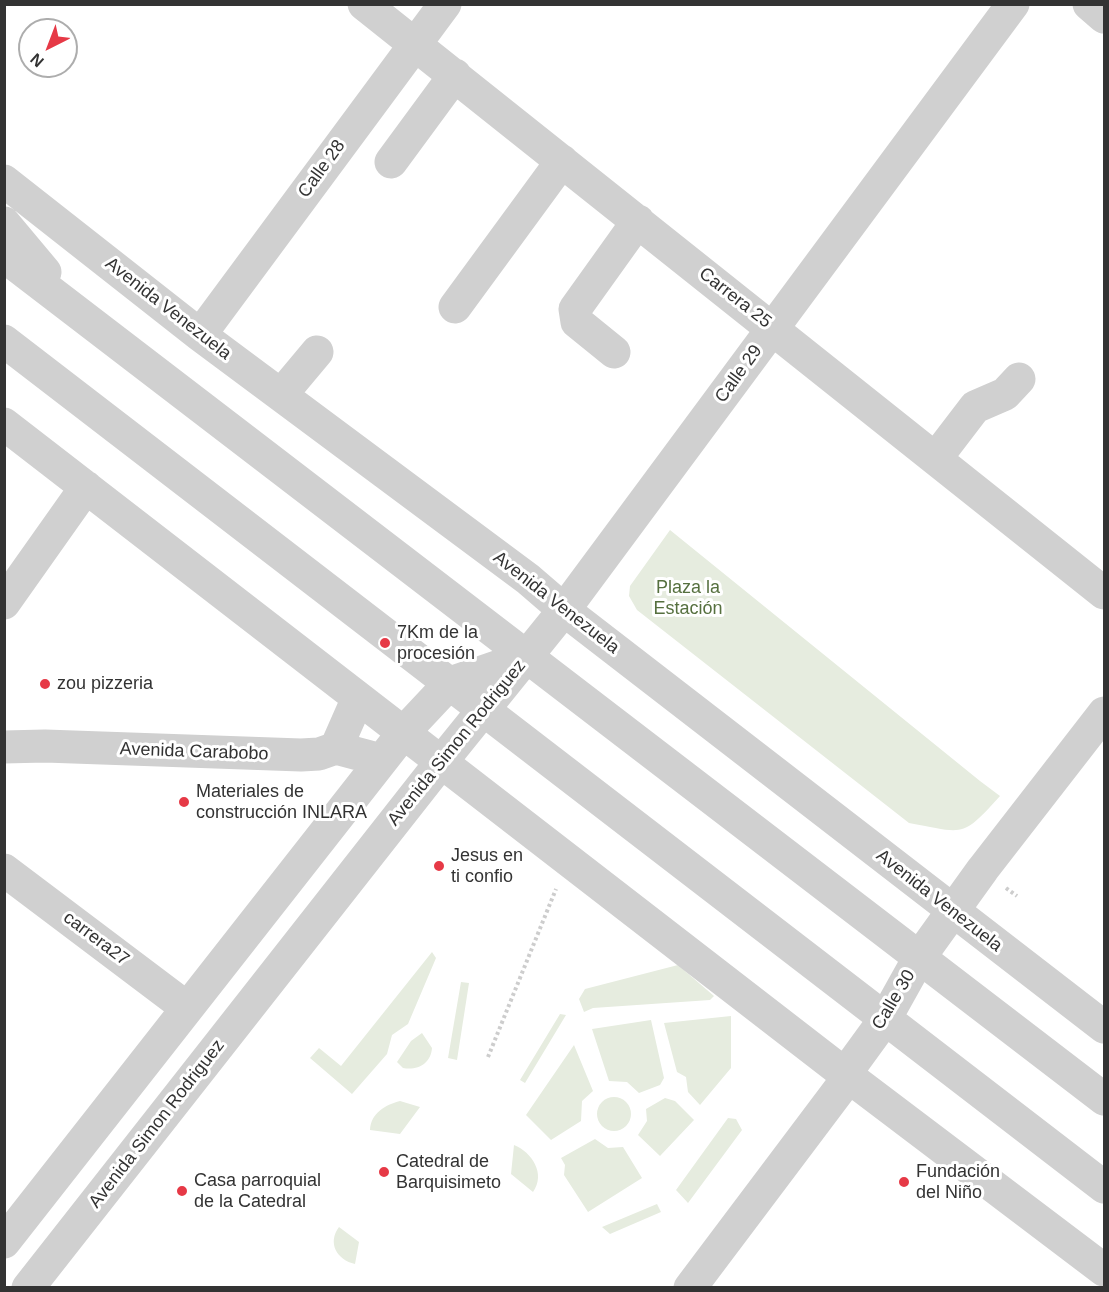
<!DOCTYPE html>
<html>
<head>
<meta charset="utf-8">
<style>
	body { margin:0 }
	#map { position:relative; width:1109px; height:1292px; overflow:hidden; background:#fff; font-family:Arial,sans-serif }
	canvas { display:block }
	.frame { position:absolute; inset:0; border:6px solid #333; pointer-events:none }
	.north { position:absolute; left:18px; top:18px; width:60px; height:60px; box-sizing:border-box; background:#fff; border:2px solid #adadad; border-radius:50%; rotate:222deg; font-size:16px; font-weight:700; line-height:24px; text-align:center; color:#333 }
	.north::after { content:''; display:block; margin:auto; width:21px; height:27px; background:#e63946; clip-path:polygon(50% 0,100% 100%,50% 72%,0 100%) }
</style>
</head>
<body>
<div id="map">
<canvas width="1109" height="1292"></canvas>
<div class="frame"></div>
<div class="north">N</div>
</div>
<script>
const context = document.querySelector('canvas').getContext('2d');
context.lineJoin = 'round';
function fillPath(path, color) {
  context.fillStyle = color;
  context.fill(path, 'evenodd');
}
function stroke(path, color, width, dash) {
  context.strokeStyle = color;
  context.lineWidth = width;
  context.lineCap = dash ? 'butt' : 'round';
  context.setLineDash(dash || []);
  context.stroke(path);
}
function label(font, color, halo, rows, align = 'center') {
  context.font = font + ' Arial,sans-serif';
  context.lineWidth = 6;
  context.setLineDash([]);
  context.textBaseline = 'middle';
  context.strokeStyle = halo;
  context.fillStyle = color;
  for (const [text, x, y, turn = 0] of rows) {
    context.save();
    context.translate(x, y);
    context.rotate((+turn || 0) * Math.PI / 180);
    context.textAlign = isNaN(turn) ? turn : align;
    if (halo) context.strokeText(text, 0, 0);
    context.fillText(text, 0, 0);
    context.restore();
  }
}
const green = new Path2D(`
	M 670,530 L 980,781 L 1000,796 C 961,839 965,833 909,823 L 637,610 L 629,596 L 630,586 Z
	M 432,952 L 436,958 L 408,1024 L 392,1035 L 387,1054 L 352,1094 L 310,1058 L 319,1048 L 341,1066 Z
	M 678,965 L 714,996 L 710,1000 L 593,1008 L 584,1012 L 579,999 L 585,989 Z
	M 461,982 L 469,983 L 457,1060 L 448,1058 Z
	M 560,1014 L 566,1015 L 525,1083 L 520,1080 Z
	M 731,1016 L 731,1068 L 700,1105 L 688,1092 L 686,1077 L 677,1072 L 664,1023 Z
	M 651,1020 L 664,1078 L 660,1085 L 639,1093 L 627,1082 L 609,1081 L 592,1029 Z
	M 422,1033 L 432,1048 C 431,1063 418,1071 403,1068 L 397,1062 L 411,1041 Z
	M 574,1045 L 593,1091 L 582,1101 L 581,1121 L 551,1140 L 526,1115 Z
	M597 1114a17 17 0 1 1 34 0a17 17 0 1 1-34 0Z
	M 665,1098 L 675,1101 L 694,1120 L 660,1156 L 638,1135 L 647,1121 L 646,1109 Z
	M 400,1101 L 420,1107 L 400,1134 L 370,1130 C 371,1113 385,1105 400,1101 Z
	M 728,1118 L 736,1119 L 742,1130 L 688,1203 L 676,1190 Z
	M 595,1139 L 608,1148 L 623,1147 L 642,1178 L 588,1212 L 564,1175 L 565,1165 L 561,1158 Z
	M 514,1145 C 532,1152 546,1174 533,1192 L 511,1174 Z
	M 657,1204 L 661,1212 L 610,1234 L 602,1227 Z
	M 339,1227 L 359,1242 L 355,1264 C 337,1260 327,1243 339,1227 Z`);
const path = new Path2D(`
	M 1006,888 L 1017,896
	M 488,1057 L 556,889`);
const minor = new Path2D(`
	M 364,4 L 1104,593
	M 1089,4 L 1104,17
	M 391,162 L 455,75
	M 4,181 L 200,335 L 528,579 L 564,610 L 1104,1027
	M 4,223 L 45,272
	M 4,256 L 1104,1099
	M 455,307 L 562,161
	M 200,335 L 445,4
	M 4,341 L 1104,1187
	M 614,352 L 577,322 L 575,309 L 638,221
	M 281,395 L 317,352
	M 4,424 L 845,1074 L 1104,1270
	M 936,458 L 975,407 L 1005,394 L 1019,379
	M 4,603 L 86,487
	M 4,747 L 45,746 L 301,755 L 319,754 L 336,748 L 381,760
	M 336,748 L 358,698
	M 4,870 L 187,1008
	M 4,1242 L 404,732 L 450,683 L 528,656
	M 28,1288 L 442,761 L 564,610 L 1013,4
	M 690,1288 L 848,1078 L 845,1074 L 885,1019 L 919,958 L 983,869 L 1104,713`);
const markers = [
	[385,643,6,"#e63946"],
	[45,684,6,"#e63946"],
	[184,802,6,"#e63946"],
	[439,866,6,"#e63946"],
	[384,1172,6,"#e63946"],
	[904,1182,6,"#e63946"],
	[182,1191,6,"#e63946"]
];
const streetNames = [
	["Calle 28",322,169,-54],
	["Carrera 25",735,298,38],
	["Avenida Venezuela",168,309,38],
	["Calle 29",739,374,-54],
	["Avenida Venezuela",556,603,38],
	["Avenida Simon Rodriguez",457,743,-51],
	["Avenida Carabobo",194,752,2],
	["Avenida Venezuela",939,901,38],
	["carrera27",96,939,37],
	["Calle 30",894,1000,-59],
	["Avenida Simon Rodriguez",157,1124,-52]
];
const parkNames = [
	["Plaza la",688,588],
	["Estación",688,609]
];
const poiNames = [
	["7Km de la",397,633],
	["procesión",397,654],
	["zou pizzeria",57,684],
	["Materiales de",196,792],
	["construcción INLARA",196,813],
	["Jesus en",451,856],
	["ti confio",451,877],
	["Catedral de",396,1162],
	["Barquisimeto",396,1183],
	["Fundación",916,1172],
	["del Niño",916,1193],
	["Casa parroquial",194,1181],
	["de la Catedral",194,1202]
];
fillPath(green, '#e6ecdf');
stroke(path, '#cdcdcd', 4, [3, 3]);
stroke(minor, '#d0d0d0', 33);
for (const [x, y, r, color] of markers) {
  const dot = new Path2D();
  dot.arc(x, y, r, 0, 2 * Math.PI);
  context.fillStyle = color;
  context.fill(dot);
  stroke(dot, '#fff', 2);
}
label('18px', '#333', '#fff', streetNames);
label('18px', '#56703f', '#fff', parkNames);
label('18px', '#333', '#fff', poiNames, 'left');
</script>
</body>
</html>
